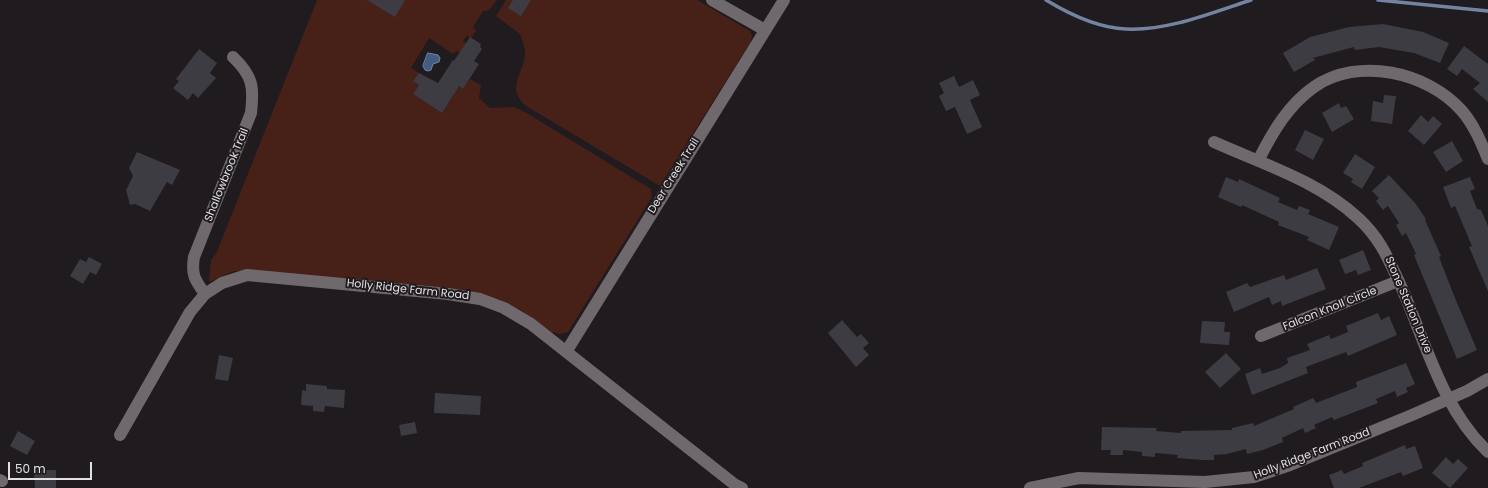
<!DOCTYPE html>
<html>
<head>
<meta charset="utf-8">
<style>
	body { margin:0 }
	#map { position:relative; width:1488px; height:488px; overflow:hidden; background:#1f1b1f; font-family:Poppins,sans-serif }
	canvas { display:block }
	.scale { position:absolute; left:8px; top:462px; width:84px; height:18px; box-sizing:border-box; border:2px solid #e3e0e3; border-top:0; padding-left:5px; font-size:12px; line-height:14px; white-space:nowrap; color:#e3e0e3; -webkit-text-stroke:3px #1f1b1f; paint-order:stroke }
</style>
</head>
<body>
<div id="map">
<canvas width="1488" height="488"></canvas>
<div class="scale">50 m</div>
</div>
<script>
const context = document.querySelector('canvas').getContext('2d');
context.lineJoin = 'round';
function fillPath(path, color) {
  context.fillStyle = color;
  context.fill(path, 'evenodd');
}
function stroke(path, color, width, dash) {
  context.strokeStyle = color;
  context.lineWidth = width;
  context.lineCap = dash ? 'butt' : 'round';
  context.setLineDash(dash || []);
  context.stroke(path);
}
function label(font, color, halo, rows, align = 'center') {
  context.font = font + ' Poppins,sans-serif';
  context.lineWidth = 4;
  context.setLineDash([]);
  context.textBaseline = 'middle';
  context.strokeStyle = halo;
  context.fillStyle = color;
  for (const [text, x, y, turn = 0] of rows) {
    context.save();
    context.translate(x, y);
    context.rotate((+turn || 0) * Math.PI / 180);
    context.textAlign = isNaN(turn) ? turn : align;
    if (halo) context.strokeText(text, 0, 0);
    context.fillText(text, 0, 0);
    context.restore();
  }
}
const green = new Path2D(`
	M 317,0 L 497,0 L 489,10 L 483,11 L 473,27 L 476,31 L 471,38 L 467,36 L 463,41 L 467,44 L 461,54 L 456,51 L 453,54 L 429,38 L 411,68 L 419,73 L 413,81 L 419,85 L 413,94 L 442,113 L 454,94 L 456,84 L 463,89 L 470,79 L 481,85 L 479,98 L 490,108 L 514,107 L 525,112 L 651,189 L 652,197 L 568,332 L 560,334 L 551,332 L 522,311 L 493,298 L 463,290 L 261,272 L 234,271 L 209,282 L 211,260 L 216,254 Z
	M 506,0 L 697,0 L 750,31 L 752,36 L 751,41 L 660,186 L 526,106 C 505,87 524,75 525,53 C 525,47 522,40 520,34 L 496,16 Z`);
const water = new Path2D(`
	M 428,53 L 438,55 L 440,58 L 439,62 L 433,64 L 431,70 L 428,71 L 425,70 L 423,66 Z`);
const stream = new Path2D(`
	M 1046,0 C 1069,14 1099,28 1126,29 C 1168,31 1211,13 1251,0
	M 1378,0 L 1488,11`);
const building = new Path2D(`
	M 367,0 L 405,0 L 395,17 Z
	M 513,0 L 531,0 L 521,16 L 508,8 Z
	M 1383,24 L 1423,32 L 1449,43 L 1440,63 L 1414,53 L 1379,47 L 1355,50 L 1354,47 L 1313,58 L 1315,60 L 1294,72 L 1283,53 L 1310,37 L 1349,27 Z
	M 470,37 L 481,44 L 480,47 L 482,49 L 474,61 L 479,64 L 463,89 L 459,86 L 442,113 L 413,94 L 419,85 L 413,81 L 419,73 L 438,83 L 453,60 L 454,61 Z
	M 1464,46 L 1488,64 L 1488,102 L 1473,89 L 1480,83 L 1462,69 L 1457,76 L 1447,69 Z
	M 199,49 L 217,63 L 210,73 L 216,78 L 198,98 L 193,93 L 188,100 L 173,88 L 179,81 L 176,79 Z
	M 954,76 L 959,87 L 973,80 L 980,95 L 970,100 L 982,127 L 967,134 L 955,107 L 946,111 L 939,96 L 944,93 L 939,83 Z
	M 1384,95 L 1396,96 L 1392,124 L 1371,121 L 1373,101 L 1383,103 Z
	M 1339,103 L 1341,108 L 1346,106 L 1354,119 L 1332,132 L 1322,113 Z
	M 1421,115 L 1428,122 L 1433,116 L 1442,124 L 1424,145 L 1408,131 Z
	M 1305,130 L 1324,139 L 1313,160 L 1295,150 Z
	M 1452,141 L 1463,161 L 1446,172 L 1433,152 Z
	M 137,152 L 180,170 L 172,185 L 167,182 L 164,187 L 150,211 L 135,204 L 130,205 L 126,190 L 133,176 L 129,168 Z
	M 1355,154 L 1375,167 L 1362,189 L 1351,182 L 1353,179 L 1343,173 Z
	M 1389,175 L 1415,203 L 1426,219 L 1425,220 L 1441,256 L 1439,257 L 1455,298 L 1477,350 L 1457,359 L 1414,255 L 1416,254 L 1406,233 L 1402,236 L 1396,225 L 1399,223 L 1388,206 L 1383,210 L 1376,201 L 1379,198 L 1372,191 Z
	M 1226,177 L 1238,182 L 1239,179 L 1280,198 L 1278,202 L 1297,210 L 1299,206 L 1310,210 L 1308,214 L 1339,227 L 1329,250 L 1307,240 L 1309,237 L 1278,225 L 1279,222 L 1242,205 L 1241,207 L 1218,197 Z
	M 1470,177 L 1475,189 L 1470,191 L 1477,209 L 1481,210 L 1488,226 L 1488,291 L 1469,247 L 1472,246 L 1455,206 L 1451,208 L 1443,187 Z
	M 1363,250 L 1371,270 L 1358,275 L 1356,270 L 1345,274 L 1339,260 Z
	M 89,257 L 102,264 L 96,275 L 90,272 L 83,284 L 70,276 L 80,259 L 86,262 Z
	M 1317,268 L 1326,289 L 1282,306 L 1281,301 L 1272,305 L 1269,297 L 1234,312 L 1226,292 L 1247,283 L 1250,287 L 1284,275 L 1286,280 Z
	M 1378,313 L 1381,320 L 1389,316 L 1397,335 L 1348,356 L 1346,352 L 1306,367 L 1308,373 L 1252,395 L 1245,374 L 1260,368 L 1262,374 L 1280,368 L 1288,363 L 1287,358 L 1310,350 L 1307,344 L 1329,335 L 1331,339 L 1348,332 L 1346,326 Z
	M 842,320 L 857,337 L 861,334 L 869,343 L 863,348 L 869,355 L 856,367 L 828,333 Z
	M 1202,321 L 1225,322 L 1224,332 L 1230,332 L 1229,345 L 1200,343 Z
	M 1226,353 L 1241,369 L 1220,388 L 1205,372 Z
	M 219,355 L 233,358 L 228,381 L 215,379 Z
	M 1406,363 L 1415,384 L 1406,388 L 1408,392 L 1397,397 L 1395,391 L 1376,399 L 1378,403 L 1334,420 L 1332,417 L 1314,425 L 1316,428 L 1305,433 L 1303,428 L 1282,438 L 1283,442 L 1263,450 L 1247,454 L 1246,449 L 1227,454 L 1214,455 L 1214,460 L 1203,460 L 1177,458 L 1178,455 L 1155,453 L 1155,457 L 1142,456 L 1142,452 L 1123,450 L 1123,455 L 1110,455 L 1111,450 L 1101,450 L 1102,427 L 1157,428 L 1156,431 L 1181,433 L 1181,431 L 1232,430 L 1232,428 L 1253,423 L 1254,426 L 1294,409 L 1293,407 L 1313,398 L 1316,403 L 1357,387 L 1356,382 Z
	M 306,384 L 327,386 L 327,389 L 345,390 L 344,408 L 325,406 L 324,412 L 313,411 L 313,406 L 301,405 L 302,390 L 306,391 Z
	M 435,393 L 481,396 L 480,415 L 434,413 Z
	M 415,422 L 417,433 L 401,436 L 399,425 Z
	M 18,431 L 35,441 L 27,455 L 10,446 Z
	M 1405,445 L 1406,449 L 1415,446 L 1423,468 L 1403,476 L 1401,472 L 1359,488 L 1334,488 L 1329,475 L 1342,470 L 1344,474 L 1363,466 L 1362,463 Z
	M 1446,457 L 1453,464 L 1458,459 L 1468,468 L 1450,488 L 1432,473 Z
	M 34,470 L 56,470 L 56,488 L 35,488 Z`);
const street = new Path2D(`
	M 712,0 L 765,30
	M 1214,142 C 1263,164 1318,181 1358,218 C 1380,238 1388,258 1400,284 C 1426,342 1441,407 1488,452
	M 1258,161 C 1272,133 1288,105 1314,87 C 1358,56 1428,72 1462,111 C 1474,125 1481,142 1488,159
	M 205,294 C 195,280 191,275 194,257 L 251,113 C 254,87 253,76 233,57
	M 1261,336 L 1398,281
	M 566,352 L 784,0
	M 120,435 L 190,312 L 205,294 L 222,283 L 247,275 L 448,294 L 480,299 L 504,308 L 531,324 L 734,484 L 742,488
	M 0,480 L 2,481
	M 1030,488 L 1079,478 L 1205,482 L 1254,477 L 1290,465 L 1412,415 L 1467,391 L 1488,379`);
const streetNames = [
	["Shallowbrook Trail",227,175,-68],
	["Deer Creek Trail",674,176,-58],
	["Holly Ridge Farm Road",408,290,6],
	["Stone Station Drive",1408,305,67],
	["Falcon Knoll Circle",1330,309,-22],
	["Holly Ridge Farm Road",1312,454,-21]
];
fillPath(green, '#472118');
fillPath(water, '#445c84');
stroke(water, '#7484a0', 1);
stroke(stream, '#7484a0', 3.5);
fillPath(building, '#3d3c42');
stroke(street, '#6f696e', 12);
label('11px', '#e3e0e3', '#1f1b1f', streetNames);
</script>
</body>
</html>
